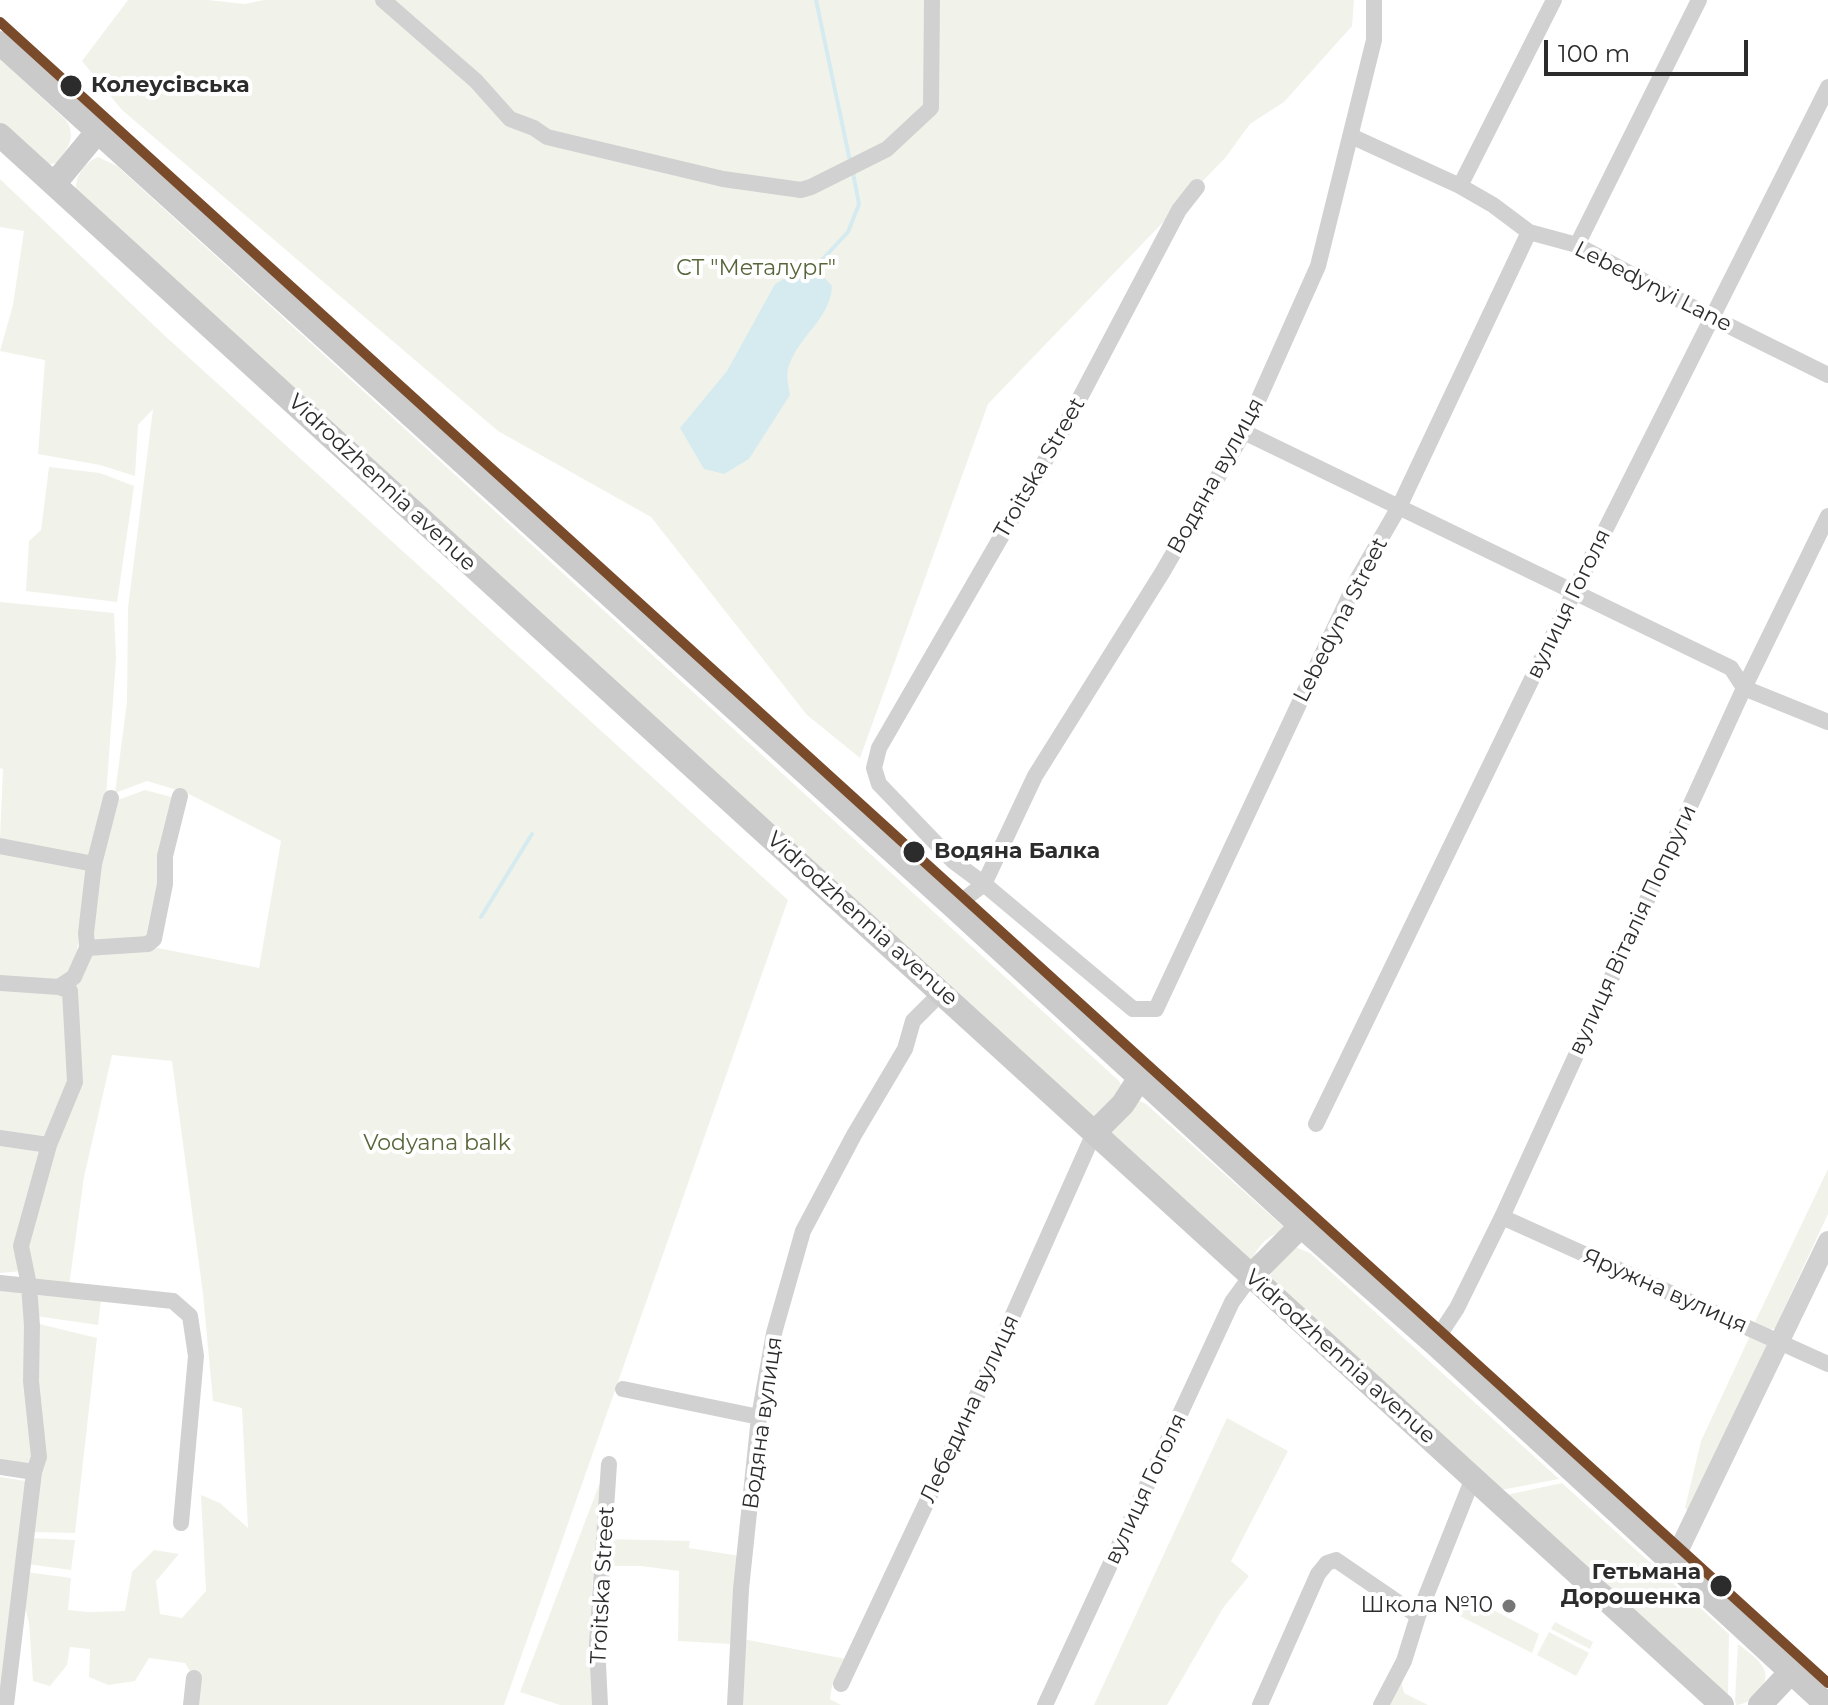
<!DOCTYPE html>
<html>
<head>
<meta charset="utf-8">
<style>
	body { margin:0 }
	#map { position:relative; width:1828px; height:1705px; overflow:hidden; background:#fff; font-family:Montserrat,sans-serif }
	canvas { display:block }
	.scale { position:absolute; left:1544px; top:40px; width:204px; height:36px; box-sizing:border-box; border:4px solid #2c2c2c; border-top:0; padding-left:10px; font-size:24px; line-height:28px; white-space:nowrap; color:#2c2c2c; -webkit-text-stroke:6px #fff; paint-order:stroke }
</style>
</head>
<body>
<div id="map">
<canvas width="1828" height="1705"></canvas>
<div class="scale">100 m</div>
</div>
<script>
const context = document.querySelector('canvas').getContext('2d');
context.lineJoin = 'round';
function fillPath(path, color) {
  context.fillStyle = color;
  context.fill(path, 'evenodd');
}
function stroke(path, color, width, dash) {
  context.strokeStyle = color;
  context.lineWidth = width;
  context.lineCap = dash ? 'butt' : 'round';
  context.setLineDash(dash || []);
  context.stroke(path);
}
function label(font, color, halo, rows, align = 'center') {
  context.font = font + ' Montserrat,sans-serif';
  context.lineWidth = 8;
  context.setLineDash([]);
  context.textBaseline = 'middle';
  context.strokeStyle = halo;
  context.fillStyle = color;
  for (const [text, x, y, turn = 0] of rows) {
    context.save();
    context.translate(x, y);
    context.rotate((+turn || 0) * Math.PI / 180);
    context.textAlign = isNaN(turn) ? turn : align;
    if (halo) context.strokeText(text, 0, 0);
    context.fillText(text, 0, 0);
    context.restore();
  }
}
const green = new Path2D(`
	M 128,0 L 208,0 L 245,4 L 264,0 L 1354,0 L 1352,26 L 1284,102 L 1250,124 L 1225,158 L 988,404 L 860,758 L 807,715 L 651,517 L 498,431 L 122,110 L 82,61 Z
	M 0,59 L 66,120 C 77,137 68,149 56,163 L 46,165 L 0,126 Z
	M 98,157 L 117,166 L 1119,1081 L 1122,1087 L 1093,1121 L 76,195 C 74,179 82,164 98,157 Z
	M 0,179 L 164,335 L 788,900 L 504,1705 L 191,1705 L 194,1678 L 185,1663 L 149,1658 L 135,1681 L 108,1685 L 89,1677 L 90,1649 L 70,1647 L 67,1665 L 50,1686 L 33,1681 L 29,1623 L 23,1600 L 26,1572 L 71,1578 L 68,1610 L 88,1612 L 125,1611 L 132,1572 L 154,1550 L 179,1554 L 156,1581 L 160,1614 L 182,1618 L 206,1591 L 201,1495 L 220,1503 L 248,1528 L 242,1408 L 213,1401 L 203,1294 L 172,1061 L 112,1055 L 84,1177 L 69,1286 L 33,1281 L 25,1246 L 50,1156 L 82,1082 L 73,987 L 90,953 L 158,948 L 259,968 L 281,841 L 187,793 L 147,781 L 115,793 L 127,702 L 128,608 L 153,409 L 138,425 L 135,476 L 100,465 L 38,454 L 45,360 L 0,351 L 13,305 L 24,231 L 0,227 Z
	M 49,467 L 100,473 L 134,486 L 117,602 L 26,591 L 29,541 L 41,530 Z
	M 0,602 L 114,613 L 116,659 L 106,797 L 88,857 L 0,839 L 3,769 L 0,768 Z
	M 145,790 L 175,798 L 147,939 L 91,943 L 98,872 L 115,801 Z
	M 0,853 L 88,869 L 76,958 L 71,971 L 56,983 L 0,977 Z
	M 0,990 L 65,995 L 69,1083 L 45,1136 L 0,1130 Z
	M 1138,1100 L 1146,1104 L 1286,1229 C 1264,1239 1260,1243 1250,1264 L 1110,1135 L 1113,1126 Z
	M 0,1144 L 45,1148 L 23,1271 L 0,1273 Z
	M 1828,1169 L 1828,1214 L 1775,1328 L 1767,1331 L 1754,1324 Z
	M 1295,1247 L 1310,1253 L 1559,1479 L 1501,1490 L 1270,1277 L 1274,1265 Z
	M 0,1290 L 25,1290 L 34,1454 L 31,1467 L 0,1460 Z
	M 39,1290 L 101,1300 L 98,1325 L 36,1316 Z
	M 35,1323 L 97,1338 L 75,1533 L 30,1532 Z
	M 1750,1336 L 1765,1342 L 1768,1348 L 1688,1510 L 1685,1508 L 1701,1441 Z
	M 1227,1418 L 1288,1451 L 1231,1561 L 1249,1576 L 1223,1608 L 1167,1705 L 1094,1705 Z
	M 0,1477 L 26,1481 L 0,1705 Z
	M 601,1480 L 591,1602 L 595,1705 L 560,1705 L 520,1692 Z
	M 1562,1483 L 1729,1634 L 1728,1696 L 1506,1495 Z
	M 30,1538 L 75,1540 L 71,1570 L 27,1564 Z
	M 607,1539 L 690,1541 L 689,1548 L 740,1556 L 732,1644 L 678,1641 L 679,1571 L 641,1566 L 605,1566 Z
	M 1463,1594 L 1539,1634 L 1532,1653 L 1454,1613 Z
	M 1555,1622 L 1593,1642 L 1590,1649 L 1551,1629 Z
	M 1549,1632 L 1589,1653 L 1576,1676 L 1537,1655 Z
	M 743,1639 L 846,1659 L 832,1686 L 830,1699 L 841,1705 L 740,1705 Z
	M 1738,1644 C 1745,1650 1758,1658 1763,1667 C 1773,1683 1751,1705 1736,1705 L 1735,1700 Z
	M 1400,1676 L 1404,1693 L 1428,1705 L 1385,1705 Z`);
const water = new Path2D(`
	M 790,275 L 823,276 L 832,286 C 830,321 797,336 788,369 C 786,377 789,387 790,395 L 749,459 L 724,474 L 704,469 L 680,428 L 727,371 L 775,284 Z`);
const stream = new Path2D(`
	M 816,0 L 850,161
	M 806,277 L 848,232 L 859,204 L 853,173
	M 481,917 L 532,834`);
const minor = new Path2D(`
	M 383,0 L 476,81 L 510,119 L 534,128 L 547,137 L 723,179 L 801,190 L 811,187 L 887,149 L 931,108 L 932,0
	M 1351,136 L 1460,186 L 1493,205 L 1529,232 L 1577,245 L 1711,317 L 1828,375
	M 1460,186 L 1554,0
	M 1197,187 L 1179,210 L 1064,428 L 879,748 L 874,768 L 879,784 L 953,861 L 984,884 L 1133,1009 L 1156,1009 L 1358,578 L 1399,507 L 1529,232
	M 1577,245 L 1699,0
	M 1244,432 L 1731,668 L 1744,688 L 1828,722
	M 0,846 L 94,864
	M 954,907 L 984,884 L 1035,776 L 1162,573 L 1244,432 L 1318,266 L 1374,40 L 1374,0
	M 87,948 L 148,944 L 154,939 L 165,884 L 165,856 L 180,796
	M 0,983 L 59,987
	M 1316,1124 L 1575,590 L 1828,87
	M 0,1138 L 49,1145
	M 1502,1217 L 1828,1364
	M 0,1283 L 173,1301 L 190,1316 L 196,1356 L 181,1523
	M 1434,1343 L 1457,1308 L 1502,1217 L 1744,688 L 1828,516
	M 623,1389 L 759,1417
	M 0,1467 L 34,1472
	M 841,1684 L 979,1391 L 1094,1133
	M 6,1705 L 34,1472 L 39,1457 L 31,1381 L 32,1326 L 29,1285 L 21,1246 L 49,1145 L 75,1082 L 70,991 L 59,987 L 74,977 L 87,948 L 86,933 L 94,864 L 111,798
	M 191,1705 L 194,1678
	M 600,1705 L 597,1644 L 609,1464
	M 735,1705 L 741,1589 L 759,1417 L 774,1333 L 803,1231 L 854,1135 L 905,1049 L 913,1021 L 942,992
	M 1045,1705 L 1232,1302 L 1251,1276
	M 1260,1705 L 1318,1574 L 1327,1563 L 1336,1560 L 1418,1616
	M 1381,1705 L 1404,1661 L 1418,1616 L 1473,1478`);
const tertiary = new Path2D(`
	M 1673,1562 L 1828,1241`);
const secondary = new Path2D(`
	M 0,43 L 954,907 L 1301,1226 L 1434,1343 L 1827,1705
	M 0,135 L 1722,1705
	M 55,183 L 98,131
	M 1094,1133 L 1123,1104 L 1139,1079
	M 1251,1276 L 1301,1226
	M 1760,1705 L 1791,1672`);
const tram1 = new Path2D(`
	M 0,22 L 1828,1683`);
const markers = [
	[71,86,12,"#2c2c2c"],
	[914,852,12,"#2c2c2c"],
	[1721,1586,12,"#2c2c2c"],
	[1509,1606,8,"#767676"]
];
const stopNames = [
	["Колеусівська",91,86],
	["Водяна Балка",934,852],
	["Гетьмана",1701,1573,"right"],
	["Дорошенка",1701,1598,"right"]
];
const parkNames = [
	["СТ \"Металург\"",756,269],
	["Vodyana balk",437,1144]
];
const streetNames = [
	["Lebedynyi Lane",1653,287,27],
	["Troitska Street",1040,468,-60],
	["Водяна вулиця",1216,476,-61],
	["Vidrodzhennia avenue",382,483,43],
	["вулиця Гоголя",1569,604,-64],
	["Lebedyna Street",1341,620,-63],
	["Vidrodzhennia avenue",862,919,42],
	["вулиця Віталія Попруги",1633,930,-65],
	["Яружна вулиця",1665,1291,24],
	["Vidrodzhennia avenue",1340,1357,42],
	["Лебедина вулиця",970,1409,-65],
	["Водяна вулиця",763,1423,-82],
	["вулиця Гоголя",1146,1489,-65],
	["Troitska Street",603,1585,-87]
];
const poiNames = [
	["Школа №10",1493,1606]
];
fillPath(green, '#f1f3ea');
fillPath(water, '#d6ebf0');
stroke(stream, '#d6ebf0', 4);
stroke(minor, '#d1d1d1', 16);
stroke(tertiary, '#d1d1d1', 20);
stroke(secondary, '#cacaca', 24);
stroke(tram1, '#7a4b2a', 10);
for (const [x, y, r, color] of markers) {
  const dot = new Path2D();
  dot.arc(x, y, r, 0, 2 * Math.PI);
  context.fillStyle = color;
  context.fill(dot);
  stroke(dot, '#fff', 3);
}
label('bold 22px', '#2c2c2c', '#fff', stopNames, 'left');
label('22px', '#57663a', '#fff', parkNames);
label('22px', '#2c2c2c', '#fff', streetNames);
label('22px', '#2c2c2c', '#fff', poiNames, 'right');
</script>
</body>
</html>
